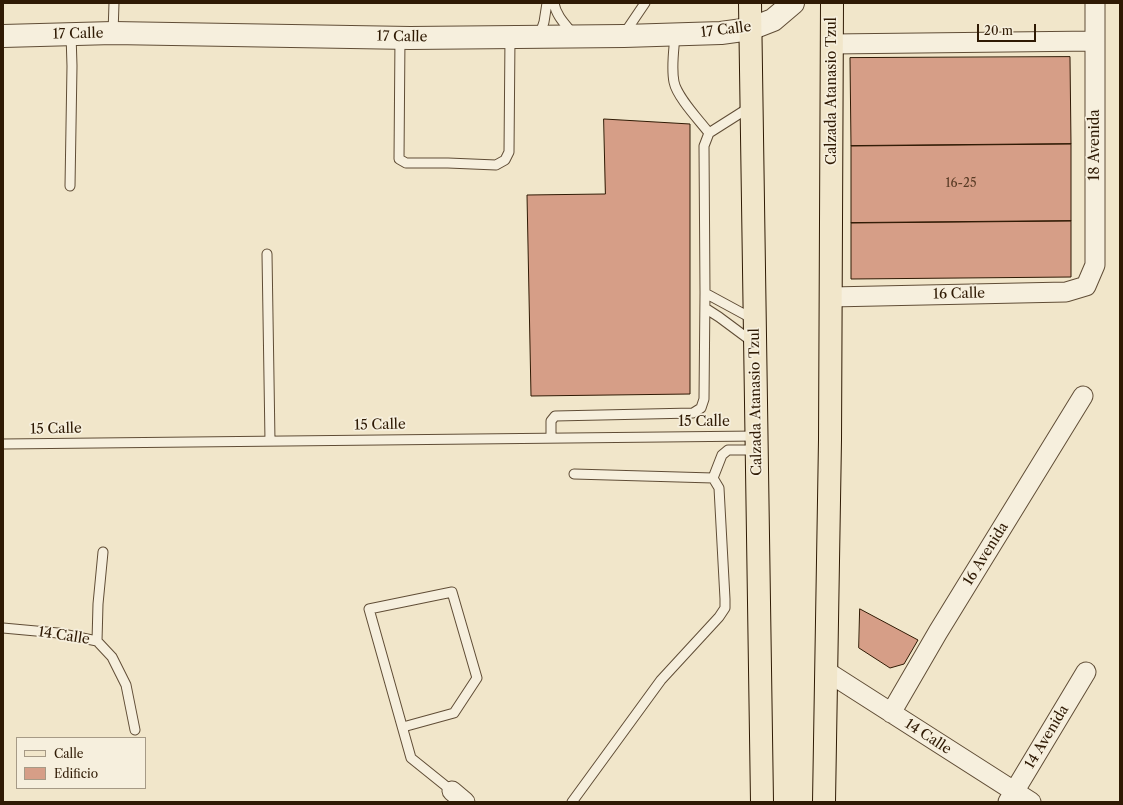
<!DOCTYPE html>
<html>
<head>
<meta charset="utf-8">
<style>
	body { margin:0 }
	#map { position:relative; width:1123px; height:805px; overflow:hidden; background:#f1e6ca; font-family:"Libre Caslon Text",serif }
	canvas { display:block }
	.frame { position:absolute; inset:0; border:4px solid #2f1a04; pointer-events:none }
	.legend { position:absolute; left:16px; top:737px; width:130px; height:52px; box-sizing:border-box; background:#f6efdd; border:1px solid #a69a86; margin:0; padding:5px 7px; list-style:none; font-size:12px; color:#2f1a04 }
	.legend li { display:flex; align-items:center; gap:8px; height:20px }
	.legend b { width:20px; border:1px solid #a69a86 }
	.scale { position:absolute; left:977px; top:24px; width:59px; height:18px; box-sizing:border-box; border:2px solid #2f1a04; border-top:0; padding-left:5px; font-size:12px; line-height:14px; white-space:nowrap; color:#2f1a04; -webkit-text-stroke:3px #f6efdd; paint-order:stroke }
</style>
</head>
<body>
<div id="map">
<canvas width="1123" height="805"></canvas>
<div class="frame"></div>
<ul class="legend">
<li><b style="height:5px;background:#f1e6ca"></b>Calle</li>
<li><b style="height:11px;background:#d69e87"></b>Edificio</li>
</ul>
<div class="scale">20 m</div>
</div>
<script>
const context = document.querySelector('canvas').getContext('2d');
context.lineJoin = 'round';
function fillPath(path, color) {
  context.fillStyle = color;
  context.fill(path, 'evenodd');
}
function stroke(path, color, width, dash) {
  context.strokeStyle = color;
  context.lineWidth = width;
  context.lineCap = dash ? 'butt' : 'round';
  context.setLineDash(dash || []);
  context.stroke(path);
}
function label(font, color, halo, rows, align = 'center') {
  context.font = font + ' "Libre Caslon Text",serif';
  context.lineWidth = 3.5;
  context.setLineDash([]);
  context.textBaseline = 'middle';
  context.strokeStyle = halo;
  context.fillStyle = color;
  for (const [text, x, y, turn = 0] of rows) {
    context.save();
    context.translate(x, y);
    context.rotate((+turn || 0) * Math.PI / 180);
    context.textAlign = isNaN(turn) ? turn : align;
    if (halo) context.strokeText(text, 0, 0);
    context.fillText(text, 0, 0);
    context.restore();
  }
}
const building = new Path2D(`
	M 1070,57 L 1071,144 L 851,146 L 850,58 Z
	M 604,119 L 690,124 L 690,394 L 531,396 L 527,195 L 605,194 Z
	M 1071,144 L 1071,221 L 851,223 L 851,146 Z
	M 1071,221 L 1071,277 L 851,279 L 851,223 Z
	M 860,609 L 918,640 L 904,664 L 890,668 L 859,648 Z`);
const service = new Path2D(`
	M 554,3 C 556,16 566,25 574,35
	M 113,33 L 114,3
	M 624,34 L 645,3
	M 675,35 C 674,50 671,67 674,82 C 677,97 699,120 709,133
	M 400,37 L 399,159 L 406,163 L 448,163 L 496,165 L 505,160 L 509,152 L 510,37
	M 539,37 L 544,22 L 547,3
	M 70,186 L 72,66 L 71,34
	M 267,254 L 270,441
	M 705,293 L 753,319
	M 705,308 L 719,317 L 754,343
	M 551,437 L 551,421 L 555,416 L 693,413 L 701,408 L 704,399 L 705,293 L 704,146 L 709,133 L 750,107
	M 3,444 L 757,436
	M 713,478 L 722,455 L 728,450 L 757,450
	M 3,628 L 58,633 L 97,641 L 112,657 L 126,685 L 135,730
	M 97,641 L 98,604 L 103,552
	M 403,727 L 454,713 L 477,678 L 452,592 L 369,609 L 411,758 L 452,791
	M 572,802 L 661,680 L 719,617 L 725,608 L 725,599 L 719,488 L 713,478 L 574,474`);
const minor = new Path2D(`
	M 832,44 L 1095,41
	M 831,297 L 1066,292 L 1086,286 L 1095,265 L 1095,3
	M 826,671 L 1031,802
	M 891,713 L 938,632 L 1083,396
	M 452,791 L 465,802
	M 1008,802 L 1086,672`);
const tertiary = new Path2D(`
	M 3,36 L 113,33 L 410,38 L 624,36 L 721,33 L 750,29 L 773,20 L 793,3`);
const primary = new Path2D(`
	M 750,3 L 762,802
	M 824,802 L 830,440 L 832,3`);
const numberNames = [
	["16-25",961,184]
];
const streetNames = [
	["17 Calle",726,30,-7],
	["17 Calle",78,34,-1],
	["17 Calle",402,37,1],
	["Calzada Atanasio Tzul",832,91,-90],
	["18 Avenida",1095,145,-90],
	["16 Calle",959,294,-1],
	["Calzada Atanasio Tzul",756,402,-91],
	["15 Calle",704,422],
	["15 Calle",380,425,-1],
	["15 Calle",56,429,-1],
	["16 Avenida",986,554,-58],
	["14 Calle",64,636,9],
	["14 Calle",928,737,33],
	["14 Avenida",1047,737,-59]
];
fillPath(building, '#d69e87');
stroke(building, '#2f1a04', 1);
stroke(service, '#604d36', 11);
stroke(minor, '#604d36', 21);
stroke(tertiary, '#604d36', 24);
stroke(primary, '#2f1a04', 24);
stroke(service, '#f6efdd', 9);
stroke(minor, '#f6efdd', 19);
stroke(tertiary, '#f6efdd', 22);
stroke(primary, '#f1e6ca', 22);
label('12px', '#593b25', null, numberNames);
label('14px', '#2f1a04', '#f6efdd', streetNames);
</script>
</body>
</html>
